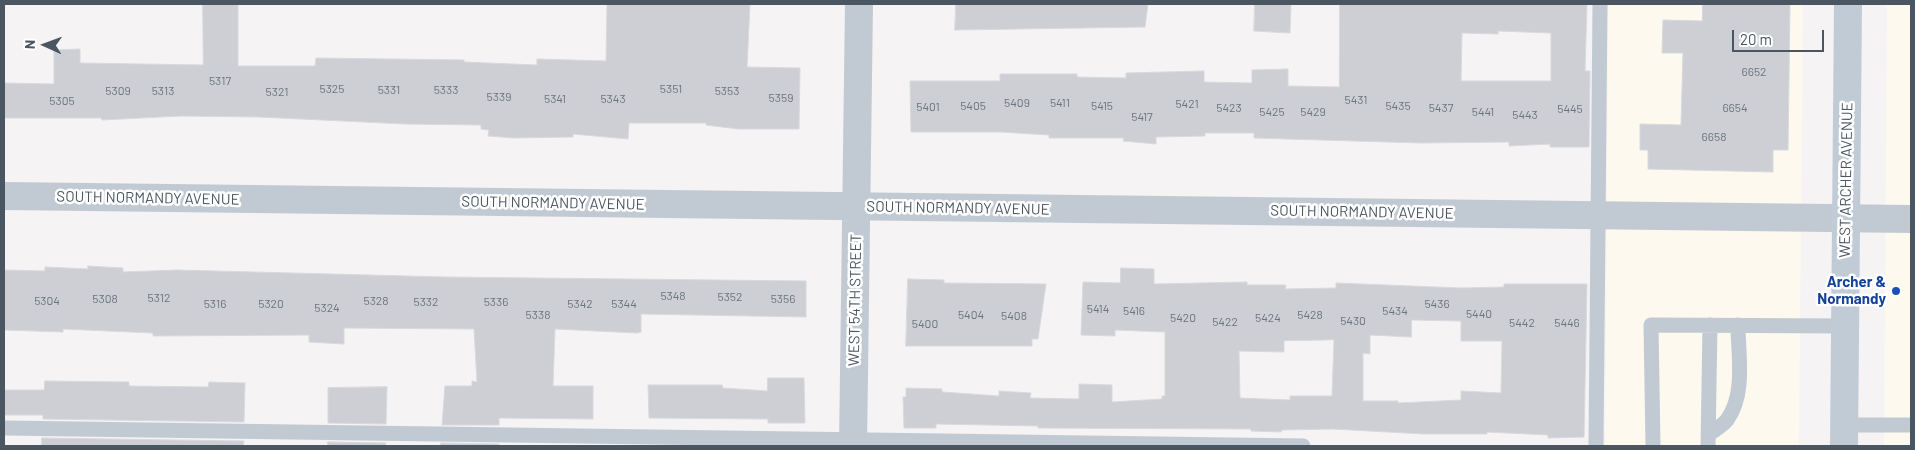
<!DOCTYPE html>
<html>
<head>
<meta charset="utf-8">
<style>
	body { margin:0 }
	#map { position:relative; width:1915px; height:450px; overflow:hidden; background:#f5f3f3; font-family:Barlow,sans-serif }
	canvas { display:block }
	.frame { position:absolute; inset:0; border:5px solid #4a5661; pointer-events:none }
	.north { position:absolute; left:20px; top:20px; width:50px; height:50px; -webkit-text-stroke:4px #fff; paint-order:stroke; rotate:272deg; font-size:14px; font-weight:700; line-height:20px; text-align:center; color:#4a5661 }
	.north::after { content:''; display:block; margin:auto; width:18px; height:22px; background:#4a5661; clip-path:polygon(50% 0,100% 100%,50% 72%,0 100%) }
	.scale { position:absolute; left:1732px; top:30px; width:92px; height:22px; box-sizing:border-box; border:2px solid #4a5661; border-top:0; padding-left:6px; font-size:15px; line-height:18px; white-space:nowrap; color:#4a5661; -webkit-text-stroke:4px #fff; paint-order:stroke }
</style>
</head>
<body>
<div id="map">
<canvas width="1915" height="450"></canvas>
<div class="frame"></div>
<div class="north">N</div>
<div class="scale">20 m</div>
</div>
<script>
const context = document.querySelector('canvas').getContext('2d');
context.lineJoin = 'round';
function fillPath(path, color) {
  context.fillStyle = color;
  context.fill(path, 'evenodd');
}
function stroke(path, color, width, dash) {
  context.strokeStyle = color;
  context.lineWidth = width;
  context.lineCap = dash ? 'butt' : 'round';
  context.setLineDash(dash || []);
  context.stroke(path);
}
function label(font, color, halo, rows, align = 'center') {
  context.font = font + ' Barlow,sans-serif';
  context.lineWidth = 5;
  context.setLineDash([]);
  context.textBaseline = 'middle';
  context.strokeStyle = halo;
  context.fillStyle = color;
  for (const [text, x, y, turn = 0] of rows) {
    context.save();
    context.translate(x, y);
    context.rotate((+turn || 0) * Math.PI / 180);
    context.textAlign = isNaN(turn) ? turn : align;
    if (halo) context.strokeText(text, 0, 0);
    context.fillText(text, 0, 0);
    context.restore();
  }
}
const commercial = new Path2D(`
	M 1608,4 L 1803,4 L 1799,446 L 1605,446 Z
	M 1887,4 L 1911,4 L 1911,446 L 1884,446 Z`);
const building = new Path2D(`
	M 203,4 L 238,4 L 238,66 L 315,66 L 316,58 L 464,60 L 464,62 L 537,65 L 537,59 L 606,61 L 607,4 L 750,4 L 747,67 L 800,68 L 799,129 L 738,129 L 706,125 L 706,123 L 629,123 L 628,139 L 573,134 L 573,137 L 514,138 L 488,136 L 489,130 L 481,129 L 481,125 L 405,124 L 259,117 L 181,116 L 102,120 L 101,118 L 4,118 L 4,83 L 54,84 L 54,50 L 80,49 L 80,63 L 203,65 Z
	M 956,4 L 1148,4 L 1145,27 L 955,30 Z
	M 1255,4 L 1291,4 L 1290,33 L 1254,31 Z
	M 1340,4 L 1587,4 L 1585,71 L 1590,71 L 1589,147 L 1550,147 L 1550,144 L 1509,146 L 1509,142 L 1421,143 L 1254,138 L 1254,133 L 1205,133 L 1205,136 L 1156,137 L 1156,144 L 1123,141 L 1124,138 L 1049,138 L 1049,135 L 1000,132 L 911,132 L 910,81 L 1000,81 L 1000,74 L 1077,74 L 1077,77 L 1126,78 L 1126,73 L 1204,71 L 1204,82 L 1252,83 L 1252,70 L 1288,69 L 1288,86 L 1339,87 ZM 1498,31 L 1551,33 L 1551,81 L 1461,81 L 1462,33 L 1498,34 Z
	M 1703,4 L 1790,4 L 1788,150 L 1773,150 L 1773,172 L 1648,169 L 1648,150 L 1640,150 L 1640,124 L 1681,125 L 1683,53 L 1662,53 L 1663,20 L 1702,21 Z
	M 88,266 L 123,268 L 123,272 L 177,270 L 445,277 L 806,281 L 806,317 L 641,314 L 641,332 L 637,333 L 555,329 L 553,386 L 593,386 L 593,419 L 499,418 L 499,425 L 442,425 L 445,386 L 472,386 L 472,381 L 477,382 L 474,329 L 344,328 L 344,344 L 309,342 L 309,335 L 153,336 L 153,333 L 63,329 L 63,332 L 4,330 L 4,270 L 45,271 L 45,267 L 88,269 Z
	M 1121,268 L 1154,269 L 1154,284 L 1247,282 L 1247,285 L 1286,285 L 1285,289 L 1336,288 L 1336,283 L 1461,288 L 1504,287 L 1504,284 L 1587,284 L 1584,437 L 1548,438 L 1548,435 L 1487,432 L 1487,434 L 1424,434 L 1332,429 L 1282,430 L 1281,432 L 1251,431 L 1251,429 L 1038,428 L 1038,426 L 936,424 L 936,428 L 904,428 L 903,397 L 906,397 L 906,388 L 942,389 L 942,392 L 999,396 L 999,391 L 1031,393 L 1030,398 L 1079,399 L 1079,384 L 1112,385 L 1112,402 L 1162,399 L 1162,396 L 1165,396 L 1165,332 L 1115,330 L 1115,336 L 1081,335 L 1083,282 L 1120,283 ZM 1412,320 L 1461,321 L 1461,341 L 1502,341 L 1501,393 L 1461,391 L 1461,400 L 1398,403 L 1398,401 L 1363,401 L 1363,353 L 1370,354 L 1370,335 L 1411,337 ZM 1334,340 L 1332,396 L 1290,396 L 1290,400 L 1240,398 L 1239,351 L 1284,352 L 1284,341 Z
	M 908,279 L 944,280 L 944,283 L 1046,284 L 1038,339 L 1032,339 L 1032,346 L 906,346 Z
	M 768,378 L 804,378 L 805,423 L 768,423 L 768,419 L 649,418 L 648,385 L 722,385 L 723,388 L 767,391 Z
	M 45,381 L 129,382 L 129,386 L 208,387 L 209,382 L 245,383 L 244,422 L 43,419 L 43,415 L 4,415 L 4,390 L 44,390 Z
	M 387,387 L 386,424 L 328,423 L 328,388 Z
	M 42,438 L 244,441 L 243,446 L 42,446 Z
	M 328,442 L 386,443 L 385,446 L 328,446 Z
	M 441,443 L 499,444 L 499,446 L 441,446 Z`);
const lane = new Path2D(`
	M 1844,425 L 1911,425
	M 4,428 L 1303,446
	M 1709,434 C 1715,430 1723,425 1727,420 C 1746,394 1738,355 1738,325
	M 1596,446 L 1600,4
	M 1653,446 L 1651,325 L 1845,326
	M 1708,446 L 1710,325`);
const street = new Path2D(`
	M 4,196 L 1911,219
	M 853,446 L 859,4`);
const secondary = new Path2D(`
	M 1844,446 L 1848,4`);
const markers = [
	[1896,291,5,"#1a4fb4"]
];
const numberNames = [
	["6652",1754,72],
	["5317",220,81],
	["5325",332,89],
	["5351",671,89],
	["5331",389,90],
	["5333",446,90],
	["5309",118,91],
	["5313",163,91],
	["5353",727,91],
	["5321",277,92],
	["5339",499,97],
	["5359",781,98],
	["5341",555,99],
	["5343",613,99],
	["5431",1356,100],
	["5305",62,101],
	["5409",1017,103],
	["5411",1060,103],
	["5421",1187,104],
	["5405",973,106],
	["5415",1102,106],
	["5435",1398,106],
	["5401",928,107],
	["5423",1229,108],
	["5437",1441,108],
	["6654",1735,108],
	["5445",1570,109],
	["5425",1272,112],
	["5429",1313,112],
	["5441",1483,112],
	["5443",1525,115],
	["5417",1142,117],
	["6658",1714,137],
	["5348",673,296],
	["5352",730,297],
	["5312",159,298],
	["5308",105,299],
	["5356",783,299],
	["5304",47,301],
	["5328",376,301],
	["5332",426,302],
	["5336",496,302],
	["5316",215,304],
	["5320",271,304],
	["5342",580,304],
	["5344",624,304],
	["5436",1437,304],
	["5324",327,308],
	["5414",1098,309],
	["5416",1134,311],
	["5434",1395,311],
	["5440",1479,314],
	["5338",538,315],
	["5404",971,315],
	["5428",1310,315],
	["5408",1014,316],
	["5420",1183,318],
	["5424",1268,318],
	["5430",1353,321],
	["5422",1225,322],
	["5442",1522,323],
	["5446",1567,323],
	["5400",925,324]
];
const streetNames = [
	["WEST ARCHER AVENUE",1846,180,-89],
	["SOUTH NORMANDY AVENUE",148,198,1],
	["SOUTH NORMANDY AVENUE",553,203,1],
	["SOUTH NORMANDY AVENUE",958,208,1],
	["SOUTH NORMANDY AVENUE",1362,212,1],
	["WEST 54TH STREET",855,300,-89]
];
const transitNames = [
	["Archer &",1886,282],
	["Normandy",1886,299]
];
fillPath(commercial, '#fdf9ef');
fillPath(building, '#cdcfd5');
stroke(building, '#d7d9de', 1);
stroke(lane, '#c1cad2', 15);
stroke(street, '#c1cad2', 28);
stroke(secondary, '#c1cbd6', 28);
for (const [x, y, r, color] of markers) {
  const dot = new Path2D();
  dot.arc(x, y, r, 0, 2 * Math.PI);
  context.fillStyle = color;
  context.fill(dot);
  stroke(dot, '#fff', 2);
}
label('12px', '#6b747e', null, numberNames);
label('15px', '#4a5661', '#fff', streetNames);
label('bold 15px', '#164399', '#fff', transitNames, 'right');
</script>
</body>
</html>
